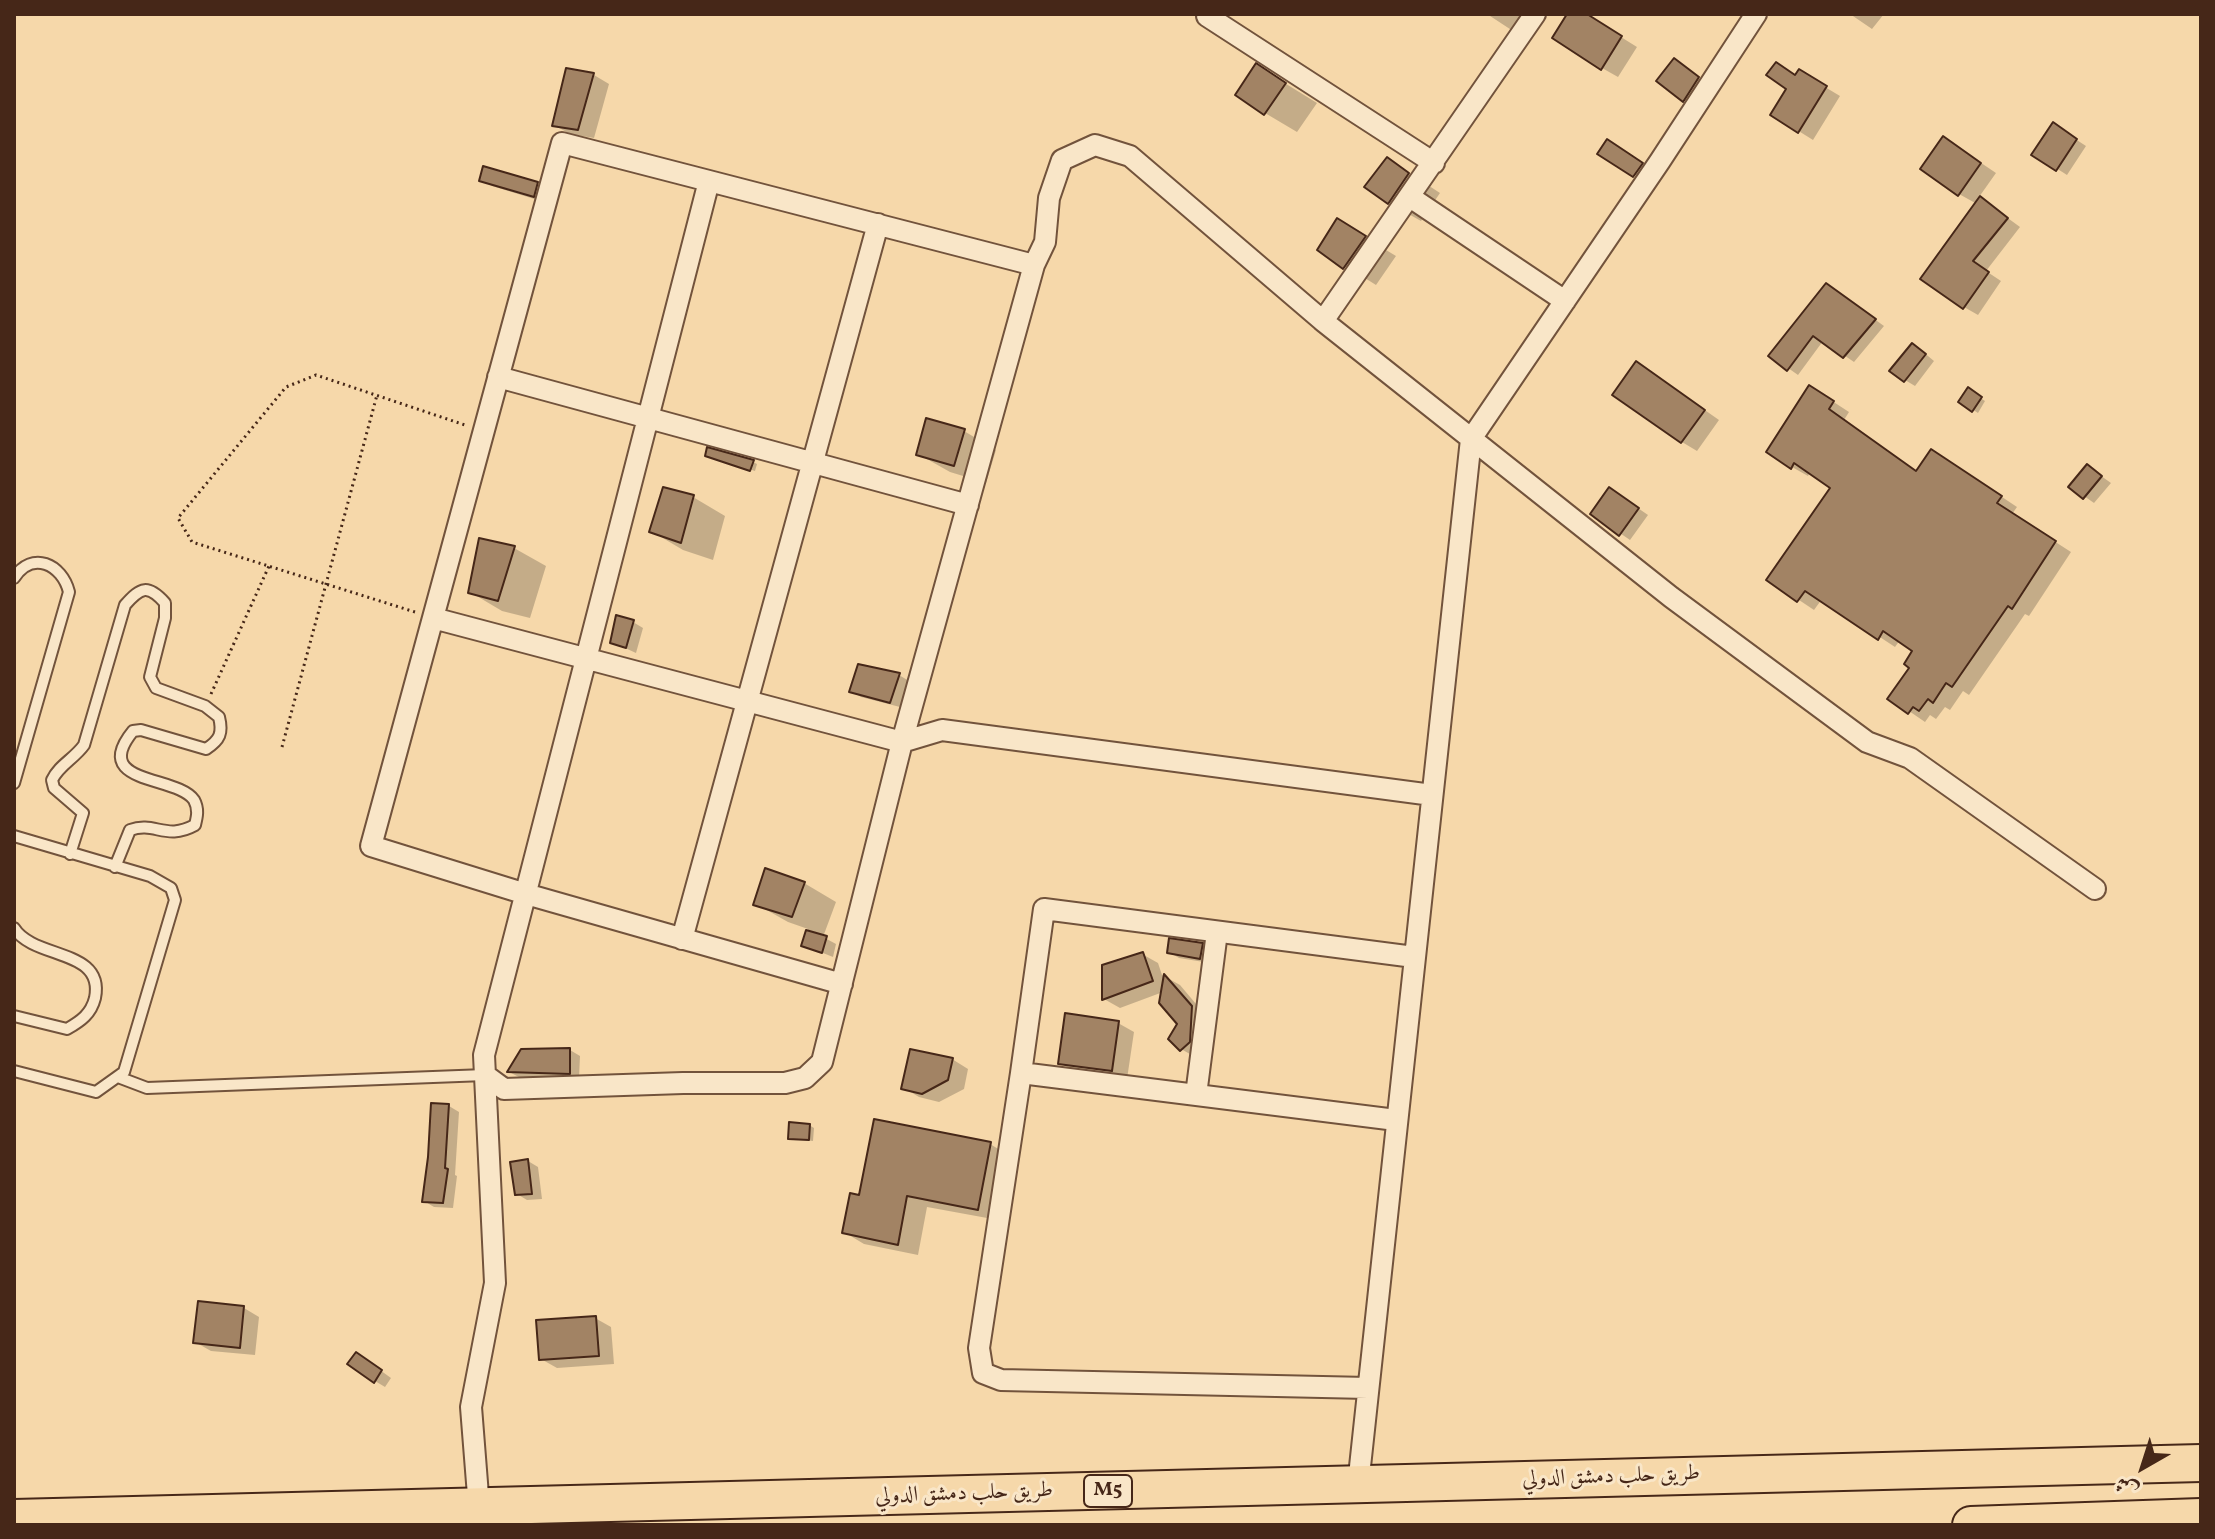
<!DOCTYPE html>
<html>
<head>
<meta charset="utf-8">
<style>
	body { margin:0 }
	#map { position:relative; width:2215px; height:1539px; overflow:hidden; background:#f6d8aa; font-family:Vollkorn,Amiri,serif }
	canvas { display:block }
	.frame { position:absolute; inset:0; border:16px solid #462718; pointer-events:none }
	.north { position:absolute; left:2103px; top:1427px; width:80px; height:80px; -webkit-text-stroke:6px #f9e6c8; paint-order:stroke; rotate:219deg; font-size:22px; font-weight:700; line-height:32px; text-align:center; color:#462718 }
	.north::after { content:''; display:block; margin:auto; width:28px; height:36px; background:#462718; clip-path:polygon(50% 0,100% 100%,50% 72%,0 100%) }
</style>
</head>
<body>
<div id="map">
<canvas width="2215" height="1539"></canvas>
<div class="frame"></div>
<div class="north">ش</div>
</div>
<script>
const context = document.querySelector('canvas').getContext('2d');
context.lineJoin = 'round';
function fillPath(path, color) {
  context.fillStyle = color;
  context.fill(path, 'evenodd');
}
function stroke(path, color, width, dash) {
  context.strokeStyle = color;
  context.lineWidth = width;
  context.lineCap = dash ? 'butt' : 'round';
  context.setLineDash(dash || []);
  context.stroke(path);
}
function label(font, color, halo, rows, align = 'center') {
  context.font = font + ' Vollkorn,Amiri,serif';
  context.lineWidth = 6;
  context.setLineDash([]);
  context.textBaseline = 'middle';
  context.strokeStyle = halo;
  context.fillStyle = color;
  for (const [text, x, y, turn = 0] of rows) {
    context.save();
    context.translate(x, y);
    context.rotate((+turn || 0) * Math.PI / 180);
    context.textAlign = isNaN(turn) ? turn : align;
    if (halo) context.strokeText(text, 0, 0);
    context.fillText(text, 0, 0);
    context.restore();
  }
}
const shadow = new Path2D(`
	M 1487,14 L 1529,14 L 1516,33 Z
	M 1569,14 L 1584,14 L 1637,47 L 1618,77 L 1602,68 Z
	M 1850,14 L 1884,14 L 1872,29 Z
	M 1257,66 L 1317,103 L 1297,132 L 1265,113 Z
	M 1684,66 L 1708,85 L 1694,106 L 1658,81 Z
	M 567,70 L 594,75 L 609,84 L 594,138 L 570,134 L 554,125 Z
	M 1800,72 L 1840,96 L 1813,140 L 1773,115 Z
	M 2063,131 L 2086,146 L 2067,175 L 2034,154 Z
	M 1944,138 L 1996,173 L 1979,197 L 2020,227 L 1986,271 L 2001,281 L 1978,315 L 1964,307 L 1977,204 L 1959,194 Z
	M 1618,147 L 1652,170 L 1644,181 L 1600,153 Z
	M 1388,159 L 1440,193 L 1421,221 L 1389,203 Z
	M 482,180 L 537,183 L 547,189 L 544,202 L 492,186 Z
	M 1338,221 L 1396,256 L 1376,285 L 1320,250 Z
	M 1837,292 L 1884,326 L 1854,362 L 1823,341 L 1798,375 L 1771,356 Z
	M 1922,351 L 1934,361 L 1915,386 L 1905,380 Z
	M 1652,373 L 1719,420 L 1697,451 L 1682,442 Z
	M 1968,390 L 1985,401 L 1978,413 L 1960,401 Z
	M 1826,397 L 1849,412 L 1844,420 L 1918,472 L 1948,461 L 2017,507 L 2012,514 L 2071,552 L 2029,616 L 2025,614 L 1969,695 L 1963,691 L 1950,710 L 1945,707 L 1936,719 L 1930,715 L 1925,722 L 1890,698 L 1912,668 L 1915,651 L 1900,640 L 1895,647 L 1822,599 L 1814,610 L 1769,580 L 1832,488 L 1810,472 L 1808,476 L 1792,467 Z
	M 964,431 L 996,450 L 986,483 L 950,472 L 918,454 Z
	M 711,457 L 753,462 L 757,464 L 755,471 Z
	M 2087,466 L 2111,483 L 2094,503 L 2071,487 Z
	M 1619,495 L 1648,515 L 1630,540 L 1592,514 Z
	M 693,497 L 725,516 L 713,560 L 683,550 L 651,531 Z
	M 514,548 L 546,566 L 530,618 L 502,611 L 470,592 Z
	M 633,622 L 643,628 L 636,653 L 612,642 Z
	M 860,666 L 899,675 L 909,681 L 900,707 L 861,697 L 851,691 Z
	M 804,883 L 836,902 L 823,937 L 836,944 L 833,957 L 803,945 L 808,929 L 788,922 L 756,904 Z
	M 1202,945 L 1212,950 L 1210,963 L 1179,958 L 1169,952 Z
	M 1142,954 L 1158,963 L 1162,975 L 1180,985 L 1207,1017 L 1197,1058 L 1181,1049 L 1179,1024 L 1163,992 L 1120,1008 L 1104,999 Z
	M 1118,1023 L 1134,1032 L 1127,1079 L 1076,1072 L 1060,1063 Z
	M 570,1050 L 580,1056 L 579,1078 L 519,1077 L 509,1072 Z
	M 952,1059 L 968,1069 L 964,1089 L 939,1102 L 919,1097 L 904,1088 Z
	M 433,1106 L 449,1106 L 459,1112 L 455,1175 L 457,1176 L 453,1208 L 434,1207 L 424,1201 L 430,1157 Z
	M 809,1125 L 814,1128 L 813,1141 L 790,1138 Z
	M 990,1144 L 1010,1156 L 998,1220 L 927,1207 L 918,1255 L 864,1244 L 844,1232 L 861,1197 Z
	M 528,1161 L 538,1167 L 542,1199 L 527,1200 L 517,1194 Z
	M 244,1308 L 259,1317 L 255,1355 L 211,1351 L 195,1342 Z
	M 595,1318 L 611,1327 L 614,1364 L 557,1368 L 541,1359 Z
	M 366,1360 L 391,1378 L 385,1387 L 375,1381 Z`);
const building = new Path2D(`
	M 1567,14 L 1587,14 L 1622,36 L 1601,70 L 1552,38 Z
	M 1674,58 L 1699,77 L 1683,102 L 1656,81 Z
	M 1776,62 L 1795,75 L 1799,69 L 1827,86 L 1798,133 L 1770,115 L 1786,89 L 1766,75 Z
	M 1256,63 L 1286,83 L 1264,115 L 1235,95 Z
	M 566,68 L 594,73 L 578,130 L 552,126 Z
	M 2053,122 L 2077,139 L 2056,171 L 2031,155 Z
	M 1943,136 L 1981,163 L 1958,196 L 1920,169 Z
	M 1607,139 L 1643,163 L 1633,177 L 1597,154 Z
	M 1387,157 L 1409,173 L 1388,204 L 1364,187 Z
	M 483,166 L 538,182 L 534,197 L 479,181 Z
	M 1980,196 L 2008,218 L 1973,261 L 1989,272 L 1963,309 L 1920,279 Z
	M 1337,218 L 1366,236 L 1343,269 L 1317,250 Z
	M 1826,283 L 1876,319 L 1843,358 L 1813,336 L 1787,371 L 1768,356 Z
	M 1912,343 L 1926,354 L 1904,382 L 1889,371 Z
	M 1636,361 L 1705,410 L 1681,443 L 1612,395 Z
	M 1809,385 L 1834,401 L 1829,409 L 1916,471 L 1931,449 L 2002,496 L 1997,503 L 2056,541 L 2012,609 L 2008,606 L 1952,687 L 1946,683 L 1933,703 L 1928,699 L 1919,711 L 1913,707 L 1908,714 L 1887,699 L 1909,668 L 1904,664 L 1912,651 L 1883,631 L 1878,640 L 1805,591 L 1797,602 L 1766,580 L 1830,488 L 1794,463 L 1791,469 L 1766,452 Z
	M 1968,387 L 1982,397 L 1972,412 L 1958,402 Z
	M 926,418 L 965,429 L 954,466 L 916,455 Z
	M 707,447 L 754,460 L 750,471 L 705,456 Z
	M 2087,464 L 2102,476 L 2083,499 L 2068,487 Z
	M 663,487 L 694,495 L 681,543 L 649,532 Z
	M 1609,487 L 1639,508 L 1619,536 L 1590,514 Z
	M 479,538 L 515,546 L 498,601 L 468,593 Z
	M 616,615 L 634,620 L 626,648 L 610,643 Z
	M 858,664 L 900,673 L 890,703 L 849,692 Z
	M 765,868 L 805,882 L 792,917 L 753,905 Z
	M 806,930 L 827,936 L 822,953 L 801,946 Z
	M 1169,938 L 1203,943 L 1200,959 L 1167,953 Z
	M 1143,952 L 1153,981 L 1102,1000 L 1102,965 Z
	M 1164,974 L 1192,1006 L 1190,1042 L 1180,1051 L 1168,1039 L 1177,1024 L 1159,1003 Z
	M 1065,1013 L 1119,1021 L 1112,1071 L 1058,1064 Z
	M 570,1048 L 570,1074 L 507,1072 L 521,1049 Z
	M 910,1049 L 953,1058 L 948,1080 L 922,1094 L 901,1089 Z
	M 431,1103 L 449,1104 L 445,1168 L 448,1169 L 443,1203 L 422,1202 L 428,1157 Z
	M 874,1119 L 991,1142 L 978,1210 L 907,1196 L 898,1245 L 842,1233 L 850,1193 L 859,1195 Z
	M 789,1122 L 810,1124 L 809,1140 L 788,1139 Z
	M 528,1159 L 532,1194 L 515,1195 L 510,1162 Z
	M 198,1301 L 244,1306 L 240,1348 L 193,1343 Z
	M 596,1316 L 599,1356 L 539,1360 L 536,1320 Z
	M 356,1352 L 382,1370 L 374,1383 L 347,1364 Z`);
const path = new Path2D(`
	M 415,612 L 192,542 L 178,518 L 286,387 L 316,375 L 465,425
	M 211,694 L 269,566
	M 282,747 L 377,395`);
const service = new Path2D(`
	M 14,578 C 32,550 62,564 69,592 L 14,783
	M 14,836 L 150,876 L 171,888 L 175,900 L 124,1072 L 96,1092 L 14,1071
	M 70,854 L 83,813 L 54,788 L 52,780 C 59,765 74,759 84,745 L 125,605 C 141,587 148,584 165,603 L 165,618 L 150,677 L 156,688 L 205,706 L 219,717 C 223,733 220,740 206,749 L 141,730 L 133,731 C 89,785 177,775 194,800 C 199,809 197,817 195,825 C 166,841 155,821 130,830 L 115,867
	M 14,928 C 34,960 105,948 95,998 C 91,1014 81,1021 67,1029 L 14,1016
	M 118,1077 L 147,1088 L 485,1075`);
const minor = new Path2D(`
	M 1207,16 L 1434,163
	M 1410,197 L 1565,301
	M 1323,321 L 1535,14
	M 498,377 L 968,505
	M 433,618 L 902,742 L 942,730 L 1432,795
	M 682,939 L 878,224
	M 842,984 L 526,894 L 371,846 L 562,143 L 1034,265
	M 1021,1073 L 979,1348 L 983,1373 L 1001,1380 L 1368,1388
	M 485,1075 L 504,1089 L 683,1083 L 785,1083 L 805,1078 L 822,1062 L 902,742 L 1034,265 L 1045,242 L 1049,198 L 1062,160 L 1095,145 L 1130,156 L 1323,321 L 1671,597 L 1867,742 L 1910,758 L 2095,889
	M 1196,1095 L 1217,932
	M 1396,1120 L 1021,1073 L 1044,909 L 1414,957
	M 1358,1485 L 1471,439 L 1660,161 L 1756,14
	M 479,1508 L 471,1407 L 495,1283 L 484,1055 L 709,181`);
const motorway = new Path2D(`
	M 14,1518 L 2201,1463
	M 1971,1525 L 2201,1517`);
const shields = [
	[1108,1491,48]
];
const shieldNames = [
	["M5",1108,1491]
];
const streetNames = [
	["طريق حلب دمشق الدولي",1611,1478,-2],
	["طريق حلب دمشق الدولي",964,1495,-2]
];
fillPath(shadow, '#0003');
fillPath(building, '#a28364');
stroke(building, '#462718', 2);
stroke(service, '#72533c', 14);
stroke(minor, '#72533c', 24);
stroke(motorway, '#462718', 40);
stroke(path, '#462718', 3, [2, 4]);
stroke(service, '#f9e6c8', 10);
stroke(minor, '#f9e6c8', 20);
stroke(motorway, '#f6d8aa', 36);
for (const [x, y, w] of shields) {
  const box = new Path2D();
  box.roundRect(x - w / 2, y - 16, w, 32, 6);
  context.fillStyle = '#f9e6c8';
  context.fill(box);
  stroke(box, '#462718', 2);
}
label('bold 20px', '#462718', null, shieldNames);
label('22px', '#462718', '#f9e6c8', streetNames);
</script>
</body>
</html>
